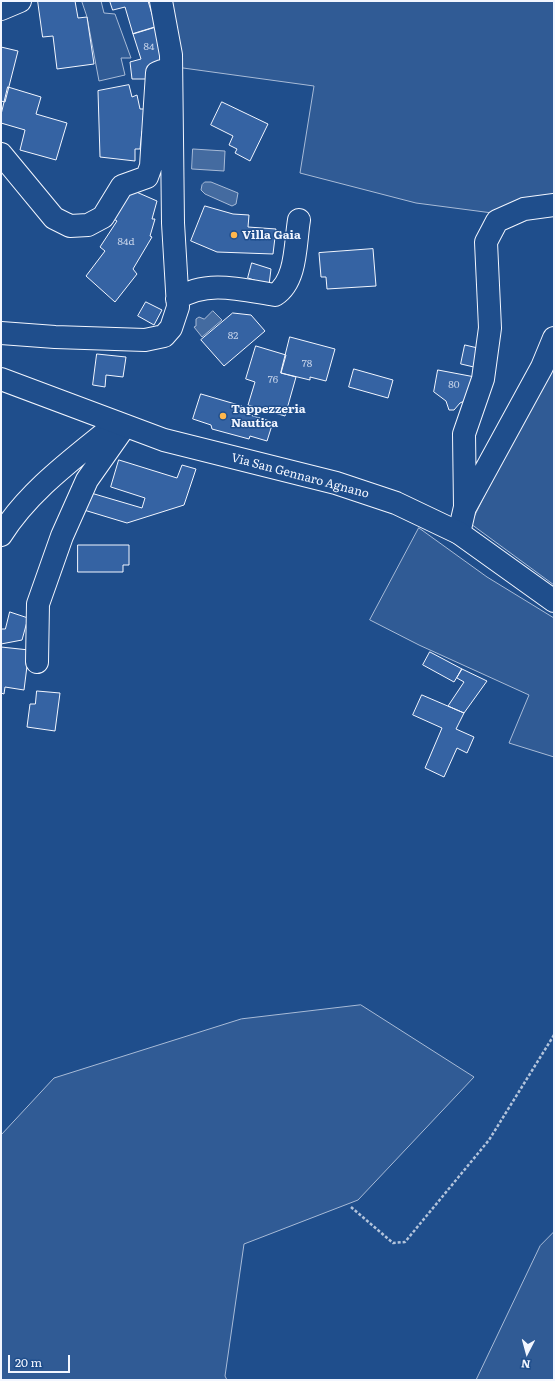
<!DOCTYPE html>
<html>
<head>
<meta charset="utf-8">
<style>
	body { margin:0 }
	#map { position:relative; width:555px; height:1381px; overflow:hidden; background:#1f4e8c; font-family:Literata,serif }
	canvas { display:block }
	.frame { position:absolute; inset:0; border:2px solid #f2f6ff; pointer-events:none }
	.north { position:absolute; left:507px; top:1333px; width:40px; height:40px; -webkit-text-stroke:3px #1f4e8c; paint-order:stroke; rotate:186deg; font-size:11px; font-weight:700; line-height:16px; text-align:center; color:#f2f6ff }
	.north::after { content:''; display:block; margin:auto; width:14px; height:18px; background:#f2f6ff; clip-path:polygon(50% 0,100% 100%,50% 72%,0 100%) }
	.scale { position:absolute; left:8px; top:1355px; width:62px; height:18px; box-sizing:border-box; border:2px solid #f2f6ff; border-top:0; padding-left:5px; font-size:12px; line-height:14px; white-space:nowrap; color:#f2f6ff; -webkit-text-stroke:3px #1f4e8c; paint-order:stroke }
</style>
</head>
<body>
<div id="map">
<canvas width="555" height="1381"></canvas>
<div class="frame"></div>
<div class="north">N</div>
<div class="scale">20 m</div>
</div>
<script>
const context = document.querySelector('canvas').getContext('2d');
context.lineJoin = 'round';
function fillPath(path, color) {
  context.fillStyle = color;
  context.fill(path, 'evenodd');
}
function stroke(path, color, width, dash) {
  context.strokeStyle = color;
  context.lineWidth = width;
  context.lineCap = dash ? 'butt' : 'round';
  context.setLineDash(dash || []);
  context.stroke(path);
}
function label(font, color, halo, rows, align = 'center') {
  context.font = font + ' Literata,serif';
  context.lineWidth = 3;
  context.setLineDash([]);
  context.textBaseline = 'middle';
  context.strokeStyle = halo;
  context.fillStyle = color;
  for (const [text, x, y, turn = 0] of rows) {
    context.save();
    context.translate(x, y);
    context.rotate((+turn || 0) * Math.PI / 180);
    context.textAlign = isNaN(turn) ? turn : align;
    if (halo) context.strokeText(text, 0, 0);
    context.fillText(text, 0, 0);
    context.restore();
  }
}
const green = new Path2D(`
	M 82,1 L 101,1 L 104,13 L 115,14 L 131,58 L 121,58 L 125,75 L 99,81 L 87,17 Z
	M 167,1 L 554,1 L 554,197 L 500,214 L 416,203 L 300,173 L 314,86 L 183,68 Z
	M 549,365 L 554,369 L 554,585 L 471,524 Z
	M 419,528 L 487,577 L 554,618 L 554,757 L 509,743 L 529,695 L 419,645 L 370,620 Z
	M 361,1005 L 474,1077 L 358,1200 L 244,1244 L 225,1376 L 227,1380 L 1,1380 L 1,1135 L 54,1078 L 241,1019 Z
	M 554,1232 L 554,1380 L 476,1380 L 540,1246 Z`);
const water = new Path2D(`
	M 193,149 L 225,151 L 224,171 L 192,169 Z
	M 205,182 L 211,182 L 238,193 L 236,204 L 232,206 L 205,194 L 201,190 L 202,185 Z
	M 213,311 L 222,320 L 202,337 L 194,327 L 196,326 L 196,319 L 199,317 L 204,319 Z`);
const building = new Path2D(`
	M 38,1 L 75,1 L 78,18 L 87,17 L 94,64 L 57,69 L 53,36 L 43,37 Z
	M 110,1 L 148,1 L 156,27 L 133,34 L 125,7 L 113,10 Z
	M 156,27 L 166,67 L 147,79 L 132,79 L 130,62 L 141,59 L 133,34 Z
	M 1,47 L 18,51 L 5,102 L 1,101 Z
	M 129,85 L 132,97 L 137,95 L 140,109 L 146,109 L 147,130 L 142,131 L 140,149 L 135,149 L 135,161 L 100,157 L 98,91 Z
	M 8,87 L 41,97 L 36,114 L 67,123 L 56,160 L 20,150 L 25,130 L 1,123 L 1,115 Z
	M 222,102 L 268,124 L 250,161 L 235,153 L 237,149 L 229,145 L 233,136 L 211,125 Z
	M 125,187 L 157,201 L 152,219 L 155,219 L 150,236 L 152,237 L 133,269 L 137,274 L 115,302 L 86,276 L 105,251 L 100,247 L 117,221 L 112,218 Z
	M 205,206 L 233,214 L 249,215 L 248,227 L 276,229 L 273,254 L 217,252 L 191,241 Z
	M 373,249 L 376,286 L 327,289 L 326,277 L 321,277 L 319,253 Z
	M 252,263 L 271,269 L 269,285 L 248,278 Z
	M 146,302 L 162,310 L 154,325 L 138,316 Z
	M 233,313 L 251,315 L 265,331 L 224,366 L 201,340 Z
	M 290,337 L 335,349 L 326,381 L 310,377 L 310,380 L 281,373 Z
	M 465,345 L 482,349 L 478,368 L 461,364 Z
	M 256,346 L 286,355 L 281,373 L 296,377 L 285,416 L 248,405 L 255,382 L 246,379 Z
	M 97,354 L 126,357 L 123,377 L 106,375 L 105,387 L 93,385 Z
	M 354,369 L 393,380 L 388,398 L 349,387 Z
	M 438,370 L 475,377 L 471,398 L 460,403 L 454,410 L 449,410 L 446,401 L 434,392 Z
	M 201,394 L 242,406 L 240,412 L 273,422 L 267,441 L 250,436 L 249,439 L 212,429 L 211,425 L 193,419 Z
	M 119,460 L 177,478 L 182,465 L 196,469 L 184,505 L 127,523 L 84,510 L 91,493 L 142,508 L 145,498 L 111,487 Z
	M 78,545 L 129,545 L 129,565 L 123,565 L 123,572 L 78,572 Z
	M 10,612 L 28,618 L 22,640 L 1,644 L 1,629 L 5,629 Z
	M 1,647 L 29,650 L 24,690 L 5,687 L 4,694 L 1,693 Z
	M 430,652 L 462,669 L 454,682 L 423,665 Z
	M 462,669 L 487,681 L 464,713 L 448,706 L 464,682 L 457,678 Z
	M 37,691 L 60,693 L 55,731 L 27,727 L 30,704 L 35,704 Z
	M 422,695 L 464,713 L 456,729 L 474,737 L 467,753 L 457,748 L 444,777 L 425,768 L 442,728 L 413,715 Z`);
const path = new Path2D(`
	M 351,1207 L 393,1243 L 405,1242 L 489,1140 L 554,1035`);
const minor = new Path2D(`
	M 1,9 L 20,1
	M 1,154 L 54,218 L 70,226 L 88,225 L 103,217 L 122,186 L 147,177 L 151,166 L 157,73 L 162,71
	M 177,299 C 206,279 243,290 275,295 C 297,281 295,244 299,220
	M 1,333 L 55,337 L 145,340 L 164,336 L 171,328 L 178,307 L 173,223 L 171,55 L 161,1
	M 466,506 L 542,367 L 554,338
	M 459,533 L 465,507 L 464,434 L 483,379 L 490,328 L 486,242 L 497,221 L 524,209 L 554,205
	M 1,535 C 30,489 76,457 117,423
	M 37,662 L 38,604 L 62,536 L 87,480 L 125,426`);
const major = new Path2D(`
	M 1,379 L 164,440 L 336,483 L 396,503 L 459,533 L 554,601`);
const markers = [
	[234,235,4,"#ffb74d"],
	[223,416,4,"#ffb74d"]
];
const numberNames = [
	["84",149,47],
	["84d",126,242],
	["82",233,336],
	["78",307,364],
	["76",273,380],
	["80",454,385]
];
const poiNames = [
	["Villa Gaia",242,235],
	["Tappezzeria",231,409],
	["Nautica",231,423]
];
const streetNames = [
	["Via San Gennaro Agnano",300,476,15]
];
fillPath(green, '#305b95');
stroke(green, '#a8bbd7', 1);
fillPath(water, '#446ba0');
stroke(water, '#a8bbd7', 1);
fillPath(building, '#3563a3');
stroke(building, '#f2f6ff', 1);
stroke(minor, '#f2f6ff', 24);
stroke(major, '#f2f6ff', 24);
stroke(path, '#b3c4dc', 2.5, [3, 2]);
stroke(minor, '#1f4e8c', 22);
stroke(major, '#1f4e8c', 22);
for (const [x, y, r, color] of markers) {
  const dot = new Path2D();
  dot.arc(x, y, r, 0, 2 * Math.PI);
  context.fillStyle = color;
  context.fill(dot);
  stroke(dot, '#1f4e8c', 1.5);
}
label('10px', '#c3d1e8', null, numberNames);
label('bold 12px', '#f2f6ff', '#1f4e8c', poiNames, 'left');
label('12px', '#f2f6ff', '#1f4e8c', streetNames);
</script>
</body>
</html>
